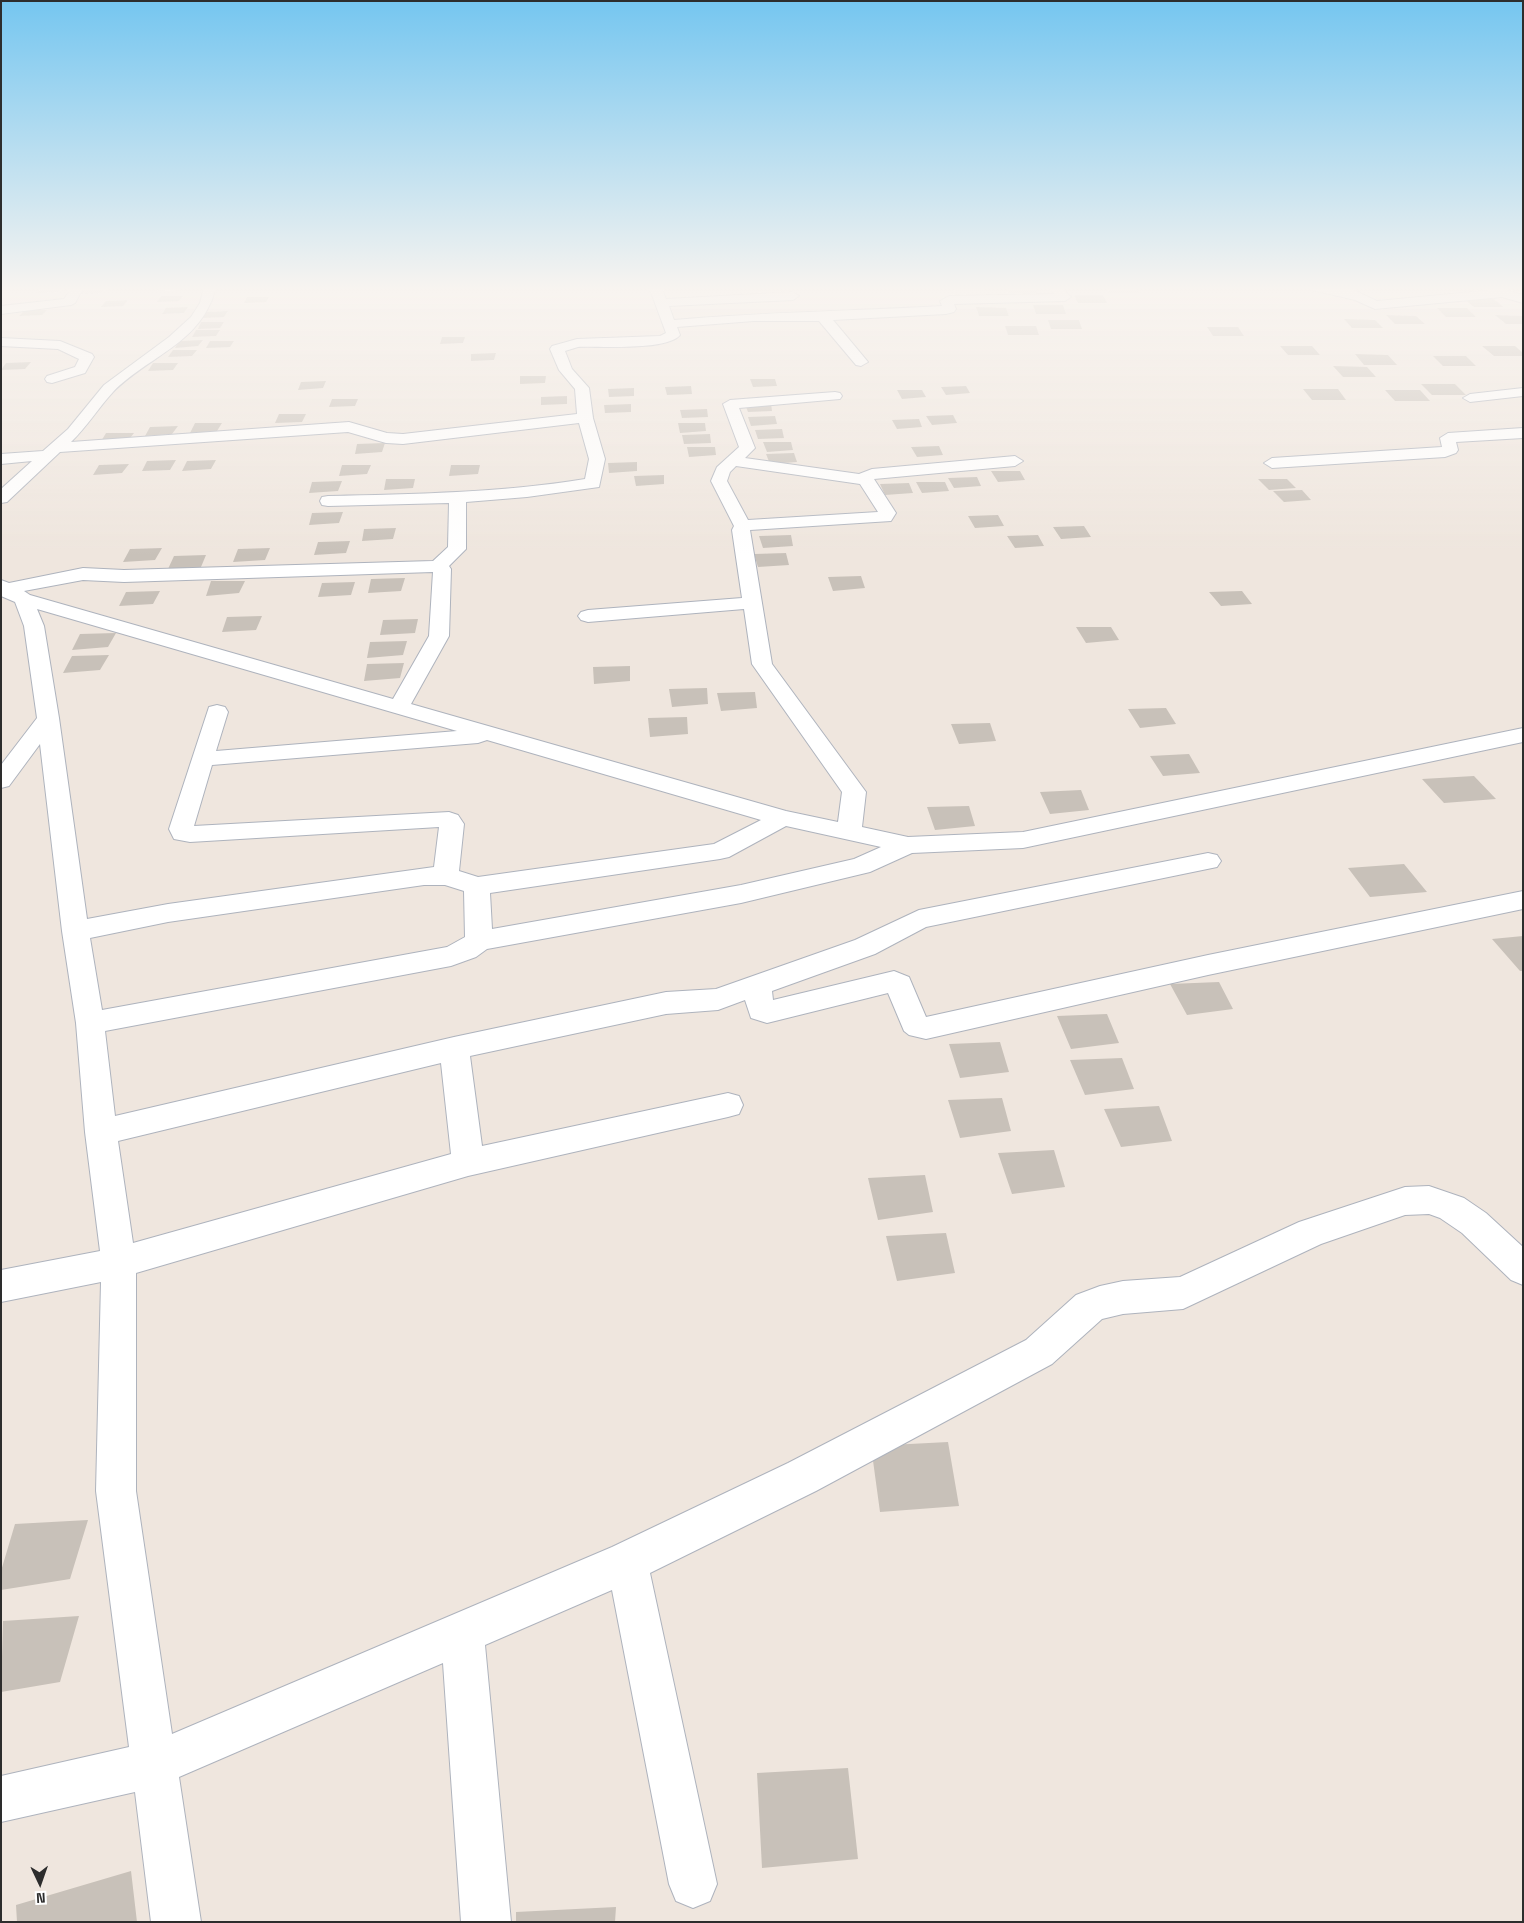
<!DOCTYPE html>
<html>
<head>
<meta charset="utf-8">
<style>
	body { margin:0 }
	#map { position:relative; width:1524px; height:1923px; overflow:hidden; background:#efe6de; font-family:"Space Grotesk",sans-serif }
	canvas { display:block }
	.frame { position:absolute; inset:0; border:2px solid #2d2d2d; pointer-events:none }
	.north { position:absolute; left:15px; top:1858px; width:50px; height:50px; -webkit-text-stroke:4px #fff; paint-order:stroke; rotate:177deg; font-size:14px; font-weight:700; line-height:20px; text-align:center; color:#2d2d2d }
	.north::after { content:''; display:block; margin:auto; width:18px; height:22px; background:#2d2d2d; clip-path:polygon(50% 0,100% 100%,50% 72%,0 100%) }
</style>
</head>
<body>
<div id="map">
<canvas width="1524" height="1923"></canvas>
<div class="frame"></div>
<div class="north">N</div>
</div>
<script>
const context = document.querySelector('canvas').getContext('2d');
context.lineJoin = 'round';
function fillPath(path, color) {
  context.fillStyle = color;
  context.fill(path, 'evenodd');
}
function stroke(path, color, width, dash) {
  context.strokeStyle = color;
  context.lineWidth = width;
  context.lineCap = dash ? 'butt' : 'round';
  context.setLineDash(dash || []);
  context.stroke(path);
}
const building = new Path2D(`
	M 64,287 L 59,292 L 37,293 L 42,288 Z
	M 160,287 L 181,287 L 178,290 L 157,291 Z
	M 953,287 L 982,287 L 983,291 L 955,291 Z
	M 1006,287 L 1034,287 L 1037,293 L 1008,293 Z
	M 1107,287 L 1136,287 L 1139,293 L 1110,293 Z
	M 85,288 L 107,288 L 102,293 L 80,294 Z
	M 1074,295 L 1103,295 L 1107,303 L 1078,303 Z
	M 161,296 L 183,296 L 179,301 L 157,302 Z
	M 247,297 L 269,297 L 266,302 L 244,303 Z
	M 1464,299 L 1494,299 L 1503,307 L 1474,307 Z
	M 128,300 L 123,306 L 101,307 L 106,301 Z
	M 1033,305 L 1063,305 L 1066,314 L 1036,314 Z
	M 188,307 L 184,313 L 162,314 L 166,308 Z
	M 976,307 L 1006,308 L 1009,316 L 979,316 Z
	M 1437,308 L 1467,308 L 1476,317 L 1446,317 Z
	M 25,310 L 47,310 L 42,315 L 19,316 Z
	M 228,311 L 224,317 L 202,318 L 205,312 Z
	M 1386,315 L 1416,316 L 1425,324 L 1395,324 Z
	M 1495,315 L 1523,316 L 1523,324 L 1506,324 Z
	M 1344,319 L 1375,320 L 1383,328 L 1352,328 Z
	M 1048,320 L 1079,320 L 1082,329 L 1051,329 Z
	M 201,322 L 224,322 L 220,328 L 198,329 Z
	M 1005,326 L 1036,326 L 1039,335 L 1008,335 Z
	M 1207,327 L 1238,327 L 1244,336 L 1213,336 Z
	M 196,330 L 220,330 L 216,336 L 192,337 Z
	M 442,337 L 465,337 L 463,343 L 440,344 Z
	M 203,340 L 198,346 L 175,348 L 179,341 Z
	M 210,341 L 234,341 L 230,347 L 206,348 Z
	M 1280,346 L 1312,346 L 1320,355 L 1288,355 Z
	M 1482,346 L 1515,346 L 1523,353 L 1523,356 L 1494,356 Z
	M 173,350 L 197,350 L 192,356 L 168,357 Z
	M 496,353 L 494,360 L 471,361 L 471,354 Z
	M 1355,354 L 1388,355 L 1397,365 L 1364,365 Z
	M 1433,356 L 1466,356 L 1476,366 L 1443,366 Z
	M 31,362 L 25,369 L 1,370 L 6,363 Z
	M 153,363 L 178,363 L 173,370 L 148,371 Z
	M 1333,366 L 1367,367 L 1376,377 L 1343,377 Z
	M 520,376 L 546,376 L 545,383 L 520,384 Z
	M 750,379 L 775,379 L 777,386 L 753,387 Z
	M 326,381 L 323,388 L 298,390 L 301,382 Z
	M 1421,384 L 1455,384 L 1466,395 L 1432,395 Z
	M 691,386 L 692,394 L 667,395 L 665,387 Z
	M 966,386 L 970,393 L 946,395 L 941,387 Z
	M 634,388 L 634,396 L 609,397 L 608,389 Z
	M 1303,389 L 1338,389 L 1346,400 L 1312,400 Z
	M 897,390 L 922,390 L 926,397 L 902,399 Z
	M 1385,390 L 1420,390 L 1430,401 L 1395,401 Z
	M 567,396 L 567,404 L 541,405 L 541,397 Z
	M 332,399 L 358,399 L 355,406 L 329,407 Z
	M 771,403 L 772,411 L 748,412 L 745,404 Z
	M 631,404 L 631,412 L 605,413 L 604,405 Z
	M 707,409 L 708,417 L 682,418 L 680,410 Z
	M 279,414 L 306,414 L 302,422 L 275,423 Z
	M 953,415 L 957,423 L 932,425 L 926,416 Z
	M 775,416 L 777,424 L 751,426 L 748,417 Z
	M 919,419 L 922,427 L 897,429 L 892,420 Z
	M 195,423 L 222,423 L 217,431 L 190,433 Z
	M 678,423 L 705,423 L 706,431 L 680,433 Z
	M 178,426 L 172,434 L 145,436 L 150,427 Z
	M 782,429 L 784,438 L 758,439 L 755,430 Z
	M 106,433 L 134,433 L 128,441 L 100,443 Z
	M 710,434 L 711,443 L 684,444 L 682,435 Z
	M 763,442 L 791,442 L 793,450 L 767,452 Z
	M 385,443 L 382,452 L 355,454 L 357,444 Z
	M 939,446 L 943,455 L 917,457 L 911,447 Z
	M 687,447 L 715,447 L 716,455 L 689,457 Z
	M 794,453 L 797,462 L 770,464 L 766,454 Z
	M 176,460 L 170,470 L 142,471 L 147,461 Z
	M 216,460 L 211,469 L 182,471 L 187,461 Z
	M 637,462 L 637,471 L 609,473 L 608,463 Z
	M 129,464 L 122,473 L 93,475 L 99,465 Z
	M 342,465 L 371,465 L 367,474 L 339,476 Z
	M 451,465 L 480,465 L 478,474 L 449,476 Z
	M 991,471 L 1020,471 L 1025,480 L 998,482 Z
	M 664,475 L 664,484 L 636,486 L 634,476 Z
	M 977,477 L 981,486 L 954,488 L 948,478 Z
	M 386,479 L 415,479 L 413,488 L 384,490 Z
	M 1258,479 L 1287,479 L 1296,488 L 1269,490 Z
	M 342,481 L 338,491 L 309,493 L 312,482 Z
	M 916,482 L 945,482 L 949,491 L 922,493 Z
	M 909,483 L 913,493 L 885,495 L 880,484 Z
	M 1302,490 L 1311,500 L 1284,502 L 1273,491 Z
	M 343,512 L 339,523 L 309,525 L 312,513 Z
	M 998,515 L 1004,526 L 975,528 L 968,516 Z
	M 1084,526 L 1091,537 L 1061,539 L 1053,527 Z
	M 396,528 L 393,539 L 362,541 L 364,529 Z
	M 791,535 L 793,546 L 763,548 L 759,536 Z
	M 1038,535 L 1044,546 L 1015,548 L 1007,536 Z
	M 350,541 L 346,553 L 314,555 L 318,542 Z
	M 162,548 L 155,560 L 123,562 L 130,549 Z
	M 270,548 L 265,560 L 233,562 L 238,549 Z
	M 786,553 L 789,565 L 758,567 L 754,554 Z
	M 206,555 L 201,567 L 168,569 L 174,556 Z
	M 861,576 L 865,588 L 833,591 L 828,577 Z
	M 405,578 L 401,591 L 368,593 L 371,579 Z
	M 211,581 L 245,581 L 239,593 L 206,596 Z
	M 355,582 L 351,595 L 318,597 L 322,583 Z
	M 160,591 L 153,604 L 119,606 L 126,592 Z
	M 1242,591 L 1252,604 L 1221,606 L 1209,592 Z
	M 262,616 L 256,630 L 222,632 L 227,617 Z
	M 418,619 L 415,633 L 380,635 L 383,620 Z
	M 1076,627 L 1111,627 L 1119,640 L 1086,643 Z
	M 116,633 L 108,647 L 72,650 L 80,634 Z
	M 407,641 L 403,655 L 367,658 L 370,642 Z
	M 109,655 L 100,670 L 63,673 L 72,656 Z
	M 404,663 L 400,678 L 364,681 L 367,664 Z
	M 630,666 L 630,681 L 594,684 L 593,667 Z
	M 707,688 L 708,704 L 672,707 L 669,689 Z
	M 755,692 L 757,708 L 721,711 L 717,693 Z
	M 1166,708 L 1176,724 L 1140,728 L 1128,709 Z
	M 687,717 L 688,734 L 650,737 L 648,718 Z
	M 990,723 L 996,741 L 959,744 L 951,724 Z
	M 1189,754 L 1200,773 L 1163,776 L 1150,756 Z
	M 1474,776 L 1496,799 L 1444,803 L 1422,779 Z
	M 1081,790 L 1089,810 L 1050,814 L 1040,792 Z
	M 969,806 L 975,826 L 935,830 L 927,807 Z
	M 1404,864 L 1427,892 L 1370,897 L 1348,868 Z
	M 1523,936 L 1523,971 L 1520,971 L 1492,939 Z
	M 1219,982 L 1233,1009 L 1187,1015 L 1170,984 Z
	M 1107,1014 L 1119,1043 L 1071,1049 L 1057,1016 Z
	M 1000,1042 L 1009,1072 L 960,1078 L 949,1044 Z
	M 1122,1058 L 1134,1089 L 1085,1095 L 1070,1060 Z
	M 1002,1098 L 1011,1131 L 960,1138 L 948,1100 Z
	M 1159,1106 L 1172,1141 L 1121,1147 L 1104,1109 Z
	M 1054,1150 L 1065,1187 L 1012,1194 L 998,1153 Z
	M 925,1175 L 933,1212 L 878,1220 L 868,1178 Z
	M 946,1233 L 955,1273 L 897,1281 L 886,1236 Z
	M 948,1442 L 959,1506 L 880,1512 L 871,1446 Z
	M 88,1520 L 70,1579 L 1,1590 L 1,1571 L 15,1524 Z
	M 79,1616 L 60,1682 L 1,1692 L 3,1621 Z
	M 848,1768 L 858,1859 L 762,1868 L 757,1773 Z
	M 131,1871 L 137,1922 L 17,1922 L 16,1905 Z
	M 616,1907 L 615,1922 L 516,1922 L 516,1912 Z`);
const minor = new Path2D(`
	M 72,287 L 84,287 L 75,303 L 71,305 L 1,314 L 1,306 L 64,299 Z
	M 204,287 L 216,287 C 202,344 149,355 113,392 C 98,408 87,427 71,442 L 349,422 L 387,433 L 403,434 L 577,414 L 575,389 L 559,370 L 550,349 L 552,346 L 577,339 L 660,336 L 666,333 L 649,287 L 661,287 L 666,299 L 793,292 L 799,296 L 793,300 L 669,306 L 674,320 C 763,312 853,311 942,306 L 940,301 L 949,296 L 1055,294 L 1049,287 L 1061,287 L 1071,297 L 1065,301 L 954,304 L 956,309 L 954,312 L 946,314 L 833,320 L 868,362 L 861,366 L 856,365 L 819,321 L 754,321 L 677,327 L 680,335 C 667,351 599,346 578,347 L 565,351 L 572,369 L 589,388 L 593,418 L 605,459 L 599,487 L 527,497 L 466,502 L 466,549 L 449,566 L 451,569 L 449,636 L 411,704 L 786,811 L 838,822 L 842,792 L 752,664 L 744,609 L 588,622 L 581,620 L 578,616 L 581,612 L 588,610 L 742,598 L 732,530 L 734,526 L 711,481 L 717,467 L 739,447 L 723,404 L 730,400 L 835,392 L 840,393 L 842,396 L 840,399 L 739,408 L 755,448 L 745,458 L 859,474 L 872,469 L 1015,456 L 1023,461 L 1015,466 L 874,479 L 896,513 L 891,521 L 750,530 L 772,664 L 866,792 L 862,827 L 908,837 L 1023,832 L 1523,728 L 1523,742 L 1023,848 L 912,853 L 870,872 L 741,903 L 487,949 L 476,957 L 451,966 L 105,1031 L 115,1116 L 454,1037 L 666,992 L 716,989 L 855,940 L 919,910 L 1208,853 L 1217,855 L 1221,861 L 1217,867 L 926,927 L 875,954 L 772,991 L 773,1000 L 894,971 L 909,977 L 926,1017 L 1208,955 L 1523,891 L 1523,909 L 1208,975 L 926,1039 L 909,1035 L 904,1031 L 888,993 L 767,1023 L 751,1018 L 745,1000 L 718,1010 L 666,1014 L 470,1056 L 482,1146 L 728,1093 L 739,1096 L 743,1105 L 739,1114 L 728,1117 L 468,1176 L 136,1273 L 136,1491 L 172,1734 L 612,1547 L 788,1463 L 1026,1340 L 1076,1295 L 1100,1286 L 1123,1281 L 1180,1277 L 1299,1222 L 1405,1187 L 1429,1186 L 1464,1198 L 1486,1213 L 1523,1247 L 1523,1285 L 1511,1280 L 1462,1233 L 1440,1218 L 1429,1214 L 1405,1215 L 1321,1244 L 1183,1309 L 1123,1314 L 1102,1319 L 1052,1364 L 816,1491 L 650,1573 L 717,1884 L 710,1901 L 693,1908 L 676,1901 L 669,1884 L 612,1590 L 485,1645 L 511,1922 L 461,1922 L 443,1663 L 179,1777 L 201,1922 L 151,1922 L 135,1792 L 1,1822 L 1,1776 L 129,1747 L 96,1491 L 101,1282 L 1,1302 L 1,1270 L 100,1251 L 85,1132 L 76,1023 L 62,931 L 40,744 L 9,786 L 1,788 L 1,765 L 37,718 L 24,626 L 15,602 L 1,596 L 1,580 L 9,583 L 83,568 L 124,570 L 433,561 L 448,547 L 449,503 L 328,506 L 322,505 L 320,501 L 322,497 L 328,496 C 414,494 500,493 585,479 L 589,459 L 579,423 L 403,444 L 386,443 L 348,432 L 60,452 L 7,502 L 1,503 L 1,489 L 32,461 L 1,464 L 1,454 L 43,451 L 68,429 L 104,385 L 169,337 L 191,317 L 200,303 ZM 736,466 L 860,484 L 878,512 L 748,520 L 727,481 L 730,472 ZM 433,572 L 429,636 L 393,699 L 30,595 L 24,591 L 83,580 L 124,582 ZM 37,609 L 457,731 L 216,751 L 228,712 L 225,707 L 217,705 L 209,707 L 169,829 L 174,839 L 190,842 L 439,827 L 434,867 L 168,904 L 87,919 L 59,718 L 44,626 ZM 487,740 L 761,820 L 714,844 L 478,877 L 459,871 L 464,824 L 458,815 L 449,812 L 194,826 L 212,765 L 478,743 ZM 786,826 L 881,847 L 854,859 L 741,885 L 492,929 L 490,893 L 720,859 L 729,857 ZM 424,885 L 445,885 L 464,891 L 465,937 L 447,947 L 102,1010 L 90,938 L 168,922 ZM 441,1063 L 451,1154 L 133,1243 L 118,1141 Z
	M 1310,287 L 1347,287 L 1377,301 L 1503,289 L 1523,295 L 1523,303 L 1502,297 L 1375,309 L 1355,300 L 1312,290 Z
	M 1,338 L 60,341 L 92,354 L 94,357 L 85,373 L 52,383 L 47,382 L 45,379 L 47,376 L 75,367 L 79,359 L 58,349 L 1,346 Z
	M 1523,388 L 1523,396 L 1470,402 L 1463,398 L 1470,394 Z
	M 1523,428 L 1523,438 L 1456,442 L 1458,450 L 1456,453 L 1445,457 L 1272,468 L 1264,463 L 1272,458 L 1442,447 L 1440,438 L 1448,433 Z`);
fillPath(building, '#c8c1b9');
stroke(minor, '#aeb3bd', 2);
fillPath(minor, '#fff');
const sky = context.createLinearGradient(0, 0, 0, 556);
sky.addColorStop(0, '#75c6f0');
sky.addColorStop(0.52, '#f8f4f0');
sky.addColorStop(1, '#f8f4f000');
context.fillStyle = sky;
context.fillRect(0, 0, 1524, 556);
</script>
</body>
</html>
